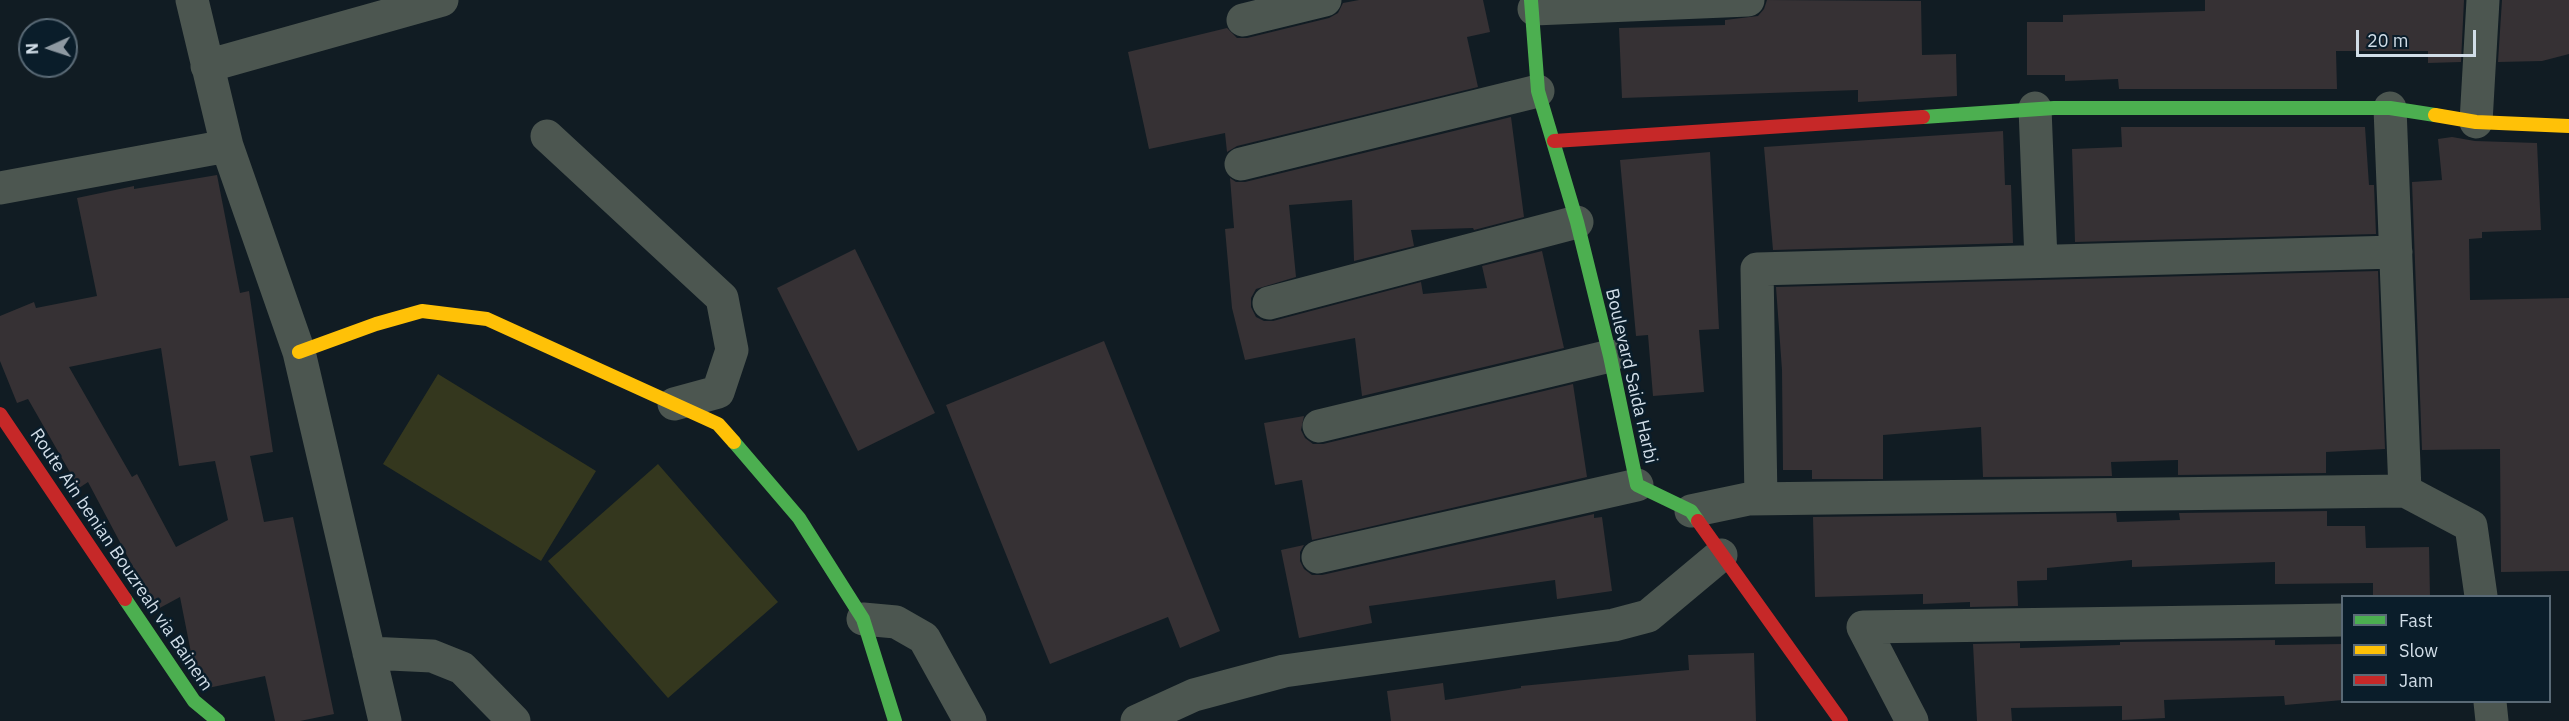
<!DOCTYPE html>
<html>
<head>
<meta charset="utf-8">
<style>
	body { margin:0 }
	#map { position:relative; width:2569px; height:721px; overflow:hidden; background:#111c23; font-family:"IBM Plex Sans",sans-serif }
	canvas { display:block }
	.legend { position:absolute; left:2341px; top:595px; width:210px; height:108px; box-sizing:border-box; background:#0a1d2a; border:2px solid #5a6a76; margin:0; padding:8px 10px; list-style:none; font-size:18px; color:#d1dde7 }
	.legend li { display:flex; align-items:center; gap:12px; height:30px }
	.legend b { width:30px; border:2px solid #5a6a76 }
	.north { position:absolute; left:18px; top:18px; width:60px; height:60px; box-sizing:border-box; background:#0a1d2a; border:2px solid #5a6a76; border-radius:50%; rotate:267deg; font-size:16px; font-weight:700; line-height:24px; text-align:center; color:#d1dde7 }
	.north::after { content:''; display:block; margin:auto; width:21px; height:27px; background:#8e99a2; clip-path:polygon(50% 0,100% 100%,50% 72%,0 100%) }
	.scale { position:absolute; left:2356px; top:30px; width:120px; height:27px; box-sizing:border-box; border:3px solid #d1dde7; border-top:0; padding-left:8px; font-size:18px; line-height:21px; white-space:nowrap; color:#d1dde7; -webkit-text-stroke:4px #0a1d2a; paint-order:stroke }
</style>
</head>
<body>
<div id="map">
<canvas width="2569" height="721"></canvas>
<ul class="legend">
<li><b style="height:8px;background:#4caf50"></b>Fast</li>
<li><b style="height:8px;background:#ffc107"></b>Slow</li>
<li><b style="height:8px;background:#c62828"></b>Jam</li>
</ul>
<div class="north">N</div>
<div class="scale">20 m</div>
</div>
<script>
const context = document.querySelector('canvas').getContext('2d');
context.lineJoin = 'round';
function fillPath(path, color) {
  context.fillStyle = color;
  context.fill(path, 'evenodd');
}
function stroke(path, color, width, dash) {
  context.strokeStyle = color;
  context.lineWidth = width;
  context.lineCap = dash ? 'butt' : 'round';
  context.setLineDash(dash || []);
  context.stroke(path);
}
function label(font, color, halo, rows, align = 'center') {
  context.font = font + ' "IBM Plex Sans",sans-serif';
  context.lineWidth = 5;
  context.setLineDash([]);
  context.textBaseline = 'middle';
  context.strokeStyle = halo;
  context.fillStyle = color;
  for (const [text, x, y, turn = 0] of rows) {
    context.save();
    context.translate(x, y);
    context.rotate((+turn || 0) * Math.PI / 180);
    context.textAlign = isNaN(turn) ? turn : align;
    if (halo) context.strokeText(text, 0, 0);
    context.fillText(text, 0, 0);
    context.restore();
  }
}
const green = new Path2D(`
	M 438,374 L 596,471 L 541,561 L 383,464 Z
	M 658,464 L 778,602 L 668,698 L 548,561 Z`);
const building = new Path2D(`
	M 1359,0 L 1483,0 L 1490,32 L 1467,37 L 1478,87 L 1237,146 L 1227,152 L 1225,133 L 1149,149 L 1128,52 L 1227,28 L 1237,38 L 1247,38 L 1329,18 L 1338,13 L 1343,3 Z
	M 1767,0 L 1921,1 L 1922,55 L 1956,54 L 1957,96 L 1858,102 L 1858,90 L 1622,98 L 1619,28 L 1725,25 L 1725,20 L 1758,16 L 1764,9 Z
	M 2205,0 L 2464,0 L 2461,62 L 2428,63 L 2428,51 L 2336,51 L 2337,89 L 2119,89 L 2118,79 L 2065,81 L 2065,75 L 2027,75 L 2027,22 L 2063,22 L 2063,15 L 2205,11 Z
	M 2502,0 L 2569,0 L 2569,54 L 2542,61 L 2498,62 Z
	M 1511,117 L 1524,217 L 1474,230 L 1473,228 L 1411,230 L 1414,246 L 1354,261 L 1352,200 L 1289,205 L 1296,277 L 1256,289 L 1251,298 L 1251,307 L 1256,317 L 1264,321 L 1273,321 L 1421,282 L 1423,294 L 1487,288 L 1482,266 L 1542,251 L 1564,348 L 1362,396 L 1355,338 L 1245,360 L 1232,308 L 1225,229 L 1234,228 L 1230,178 L 1236,182 L 1245,182 Z
	M 2121,127 L 2365,127 L 2369,185 L 2374,185 L 2376,234 L 2075,242 L 2072,149 L 2122,147 Z
	M 2003,131 L 2005,185 L 2011,185 L 2013,243 L 1773,250 L 1764,147 Z
	M 2452,137 L 2475,141 L 2537,143 L 2541,230 L 2482,232 L 2482,238 L 2469,239 L 2470,300 L 2569,298 L 2569,571 L 2501,572 L 2500,449 L 2422,450 L 2412,182 L 2442,180 L 2438,139 Z
	M 1710,152 L 1719,329 L 1699,330 L 1704,392 L 1653,396 L 1648,335 L 1636,336 L 1620,160 Z
	M 217,175 L 240,293 L 249,291 L 273,452 L 250,456 L 264,522 L 293,517 L 334,714 L 300,721 L 275,721 L 265,676 L 208,688 L 194,668 L 180,597 L 156,610 L 88,482 L 79,488 L 28,399 L 17,403 L 0,361 L 0,316 L 34,302 L 36,308 L 97,296 L 77,198 L 134,186 L 134,189 ZM 161,348 L 179,466 L 215,461 L 228,520 L 176,547 L 137,474 L 132,477 L 69,367 Z
	M 855,249 L 935,413 L 858,451 L 777,288 Z
	M 2378,271 L 2385,449 L 2326,452 L 2326,473 L 2178,475 L 2178,460 L 2111,462 L 2112,476 L 1983,477 L 1981,427 L 1883,435 L 1883,479 L 1812,479 L 1812,470 L 1783,470 L 1782,370 L 1776,287 Z
	M 1104,341 L 1220,631 L 1180,648 L 1168,617 L 1050,664 L 946,405 Z
	M 1573,384 L 1587,477 L 1312,540 L 1302,480 L 1275,485 L 1264,423 L 1304,416 L 1301,430 L 1305,438 L 1313,444 L 1323,444 Z
	M 2327,511 L 2327,526 L 2365,526 L 2366,548 L 2429,547 L 2430,597 L 2373,597 L 2373,583 L 2275,584 L 2275,562 L 2132,567 L 2132,560 L 2047,568 L 2047,580 L 2017,581 L 2018,606 L 1970,607 L 1970,602 L 1923,604 L 1923,594 L 1815,597 L 1813,517 L 2116,513 L 2117,522 L 2180,520 L 2179,513 Z
	M 1594,514 L 1594,518 L 1602,517 L 1612,591 L 1557,599 L 1555,580 L 1369,606 L 1372,623 L 1299,638 L 1281,550 L 1304,545 L 1300,552 L 1300,561 L 1304,569 L 1312,575 L 1322,575 Z
	M 2275,640 L 2275,645 L 2343,644 L 2343,700 L 2285,705 L 2284,696 L 2164,700 L 2165,718 L 2122,720 L 2122,706 L 2011,708 L 2012,721 L 1977,721 L 1973,644 L 2020,643 L 2020,648 L 2120,645 L 2120,642 Z
	M 1754,653 L 1756,721 L 1391,721 L 1387,691 L 1443,683 L 1445,700 L 1521,688 L 1521,686 L 1689,670 L 1688,655 Z`);
const street = new Path2D(`
	M 192,0 L 227,146 L 299,352 L 385,721
	M 1534,9 L 1748,0
	M 1243,20 L 1325,0
	M 207,66 L 442,0
	M 2035,108 L 2041,261
	M 2390,108 L 2405,491 L 2471,526 L 2481,596
	M 2476,122 L 2483,0
	M 547,136 L 722,298 L 732,350 L 718,392 L 674,404
	M 1241,164 L 1538,91
	M 0,188 L 227,146
	M 1269,303 L 1577,222
	M 1319,426 L 1610,356
	M 1761,499 L 1757,269 L 2396,252
	M 1691,511 L 1748,499 L 2405,491
	M 1318,557 L 1637,485
	M 863,619 L 896,622 L 924,638 L 970,721
	M 369,653 L 432,656 L 462,668 L 514,721
	M 2490,702 L 2492,721
	M 1137,721 L 1194,695 L 1284,671 L 1614,625 L 1648,616 L 1721,555
	M 1912,721 L 1863,627 L 2342,620`);
const fast = new Path2D(`
	M 1531,0 L 1538,91 L 1577,222 L 1610,356 L 1637,485 L 1691,511 L 1698,521
	M 1923,117 L 2054,108 L 2390,108 L 2435,115
	M 734,442 L 799,518 L 863,619 L 895,721
	M 125,599 L 194,701 L 218,721`);
const slow = new Path2D(`
	M 2435,115 L 2476,122 L 2569,126
	M 299,352 L 376,324 L 422,311 L 487,319 L 718,424 L 734,442`);
const jam = new Path2D(`
	M 1554,141 L 1923,117
	M 0,414 L 125,599
	M 1698,521 L 1841,721`);
const streetNames = [
	["Boulevard Saida Harbi",1631,376,77],
	["Route Ain benian Bouzreah via Bainem",121,560,56]
];
fillPath(green, '#34371e');
fillPath(building, '#363134');
stroke(street, '#4c5650', 33);
stroke(fast, '#4caf50', 14);
stroke(slow, '#ffc107', 14);
stroke(jam, '#c62828', 14);
label('18px', '#d1dde7', '#0a1d2a', streetNames);
</script>
</body>
</html>
